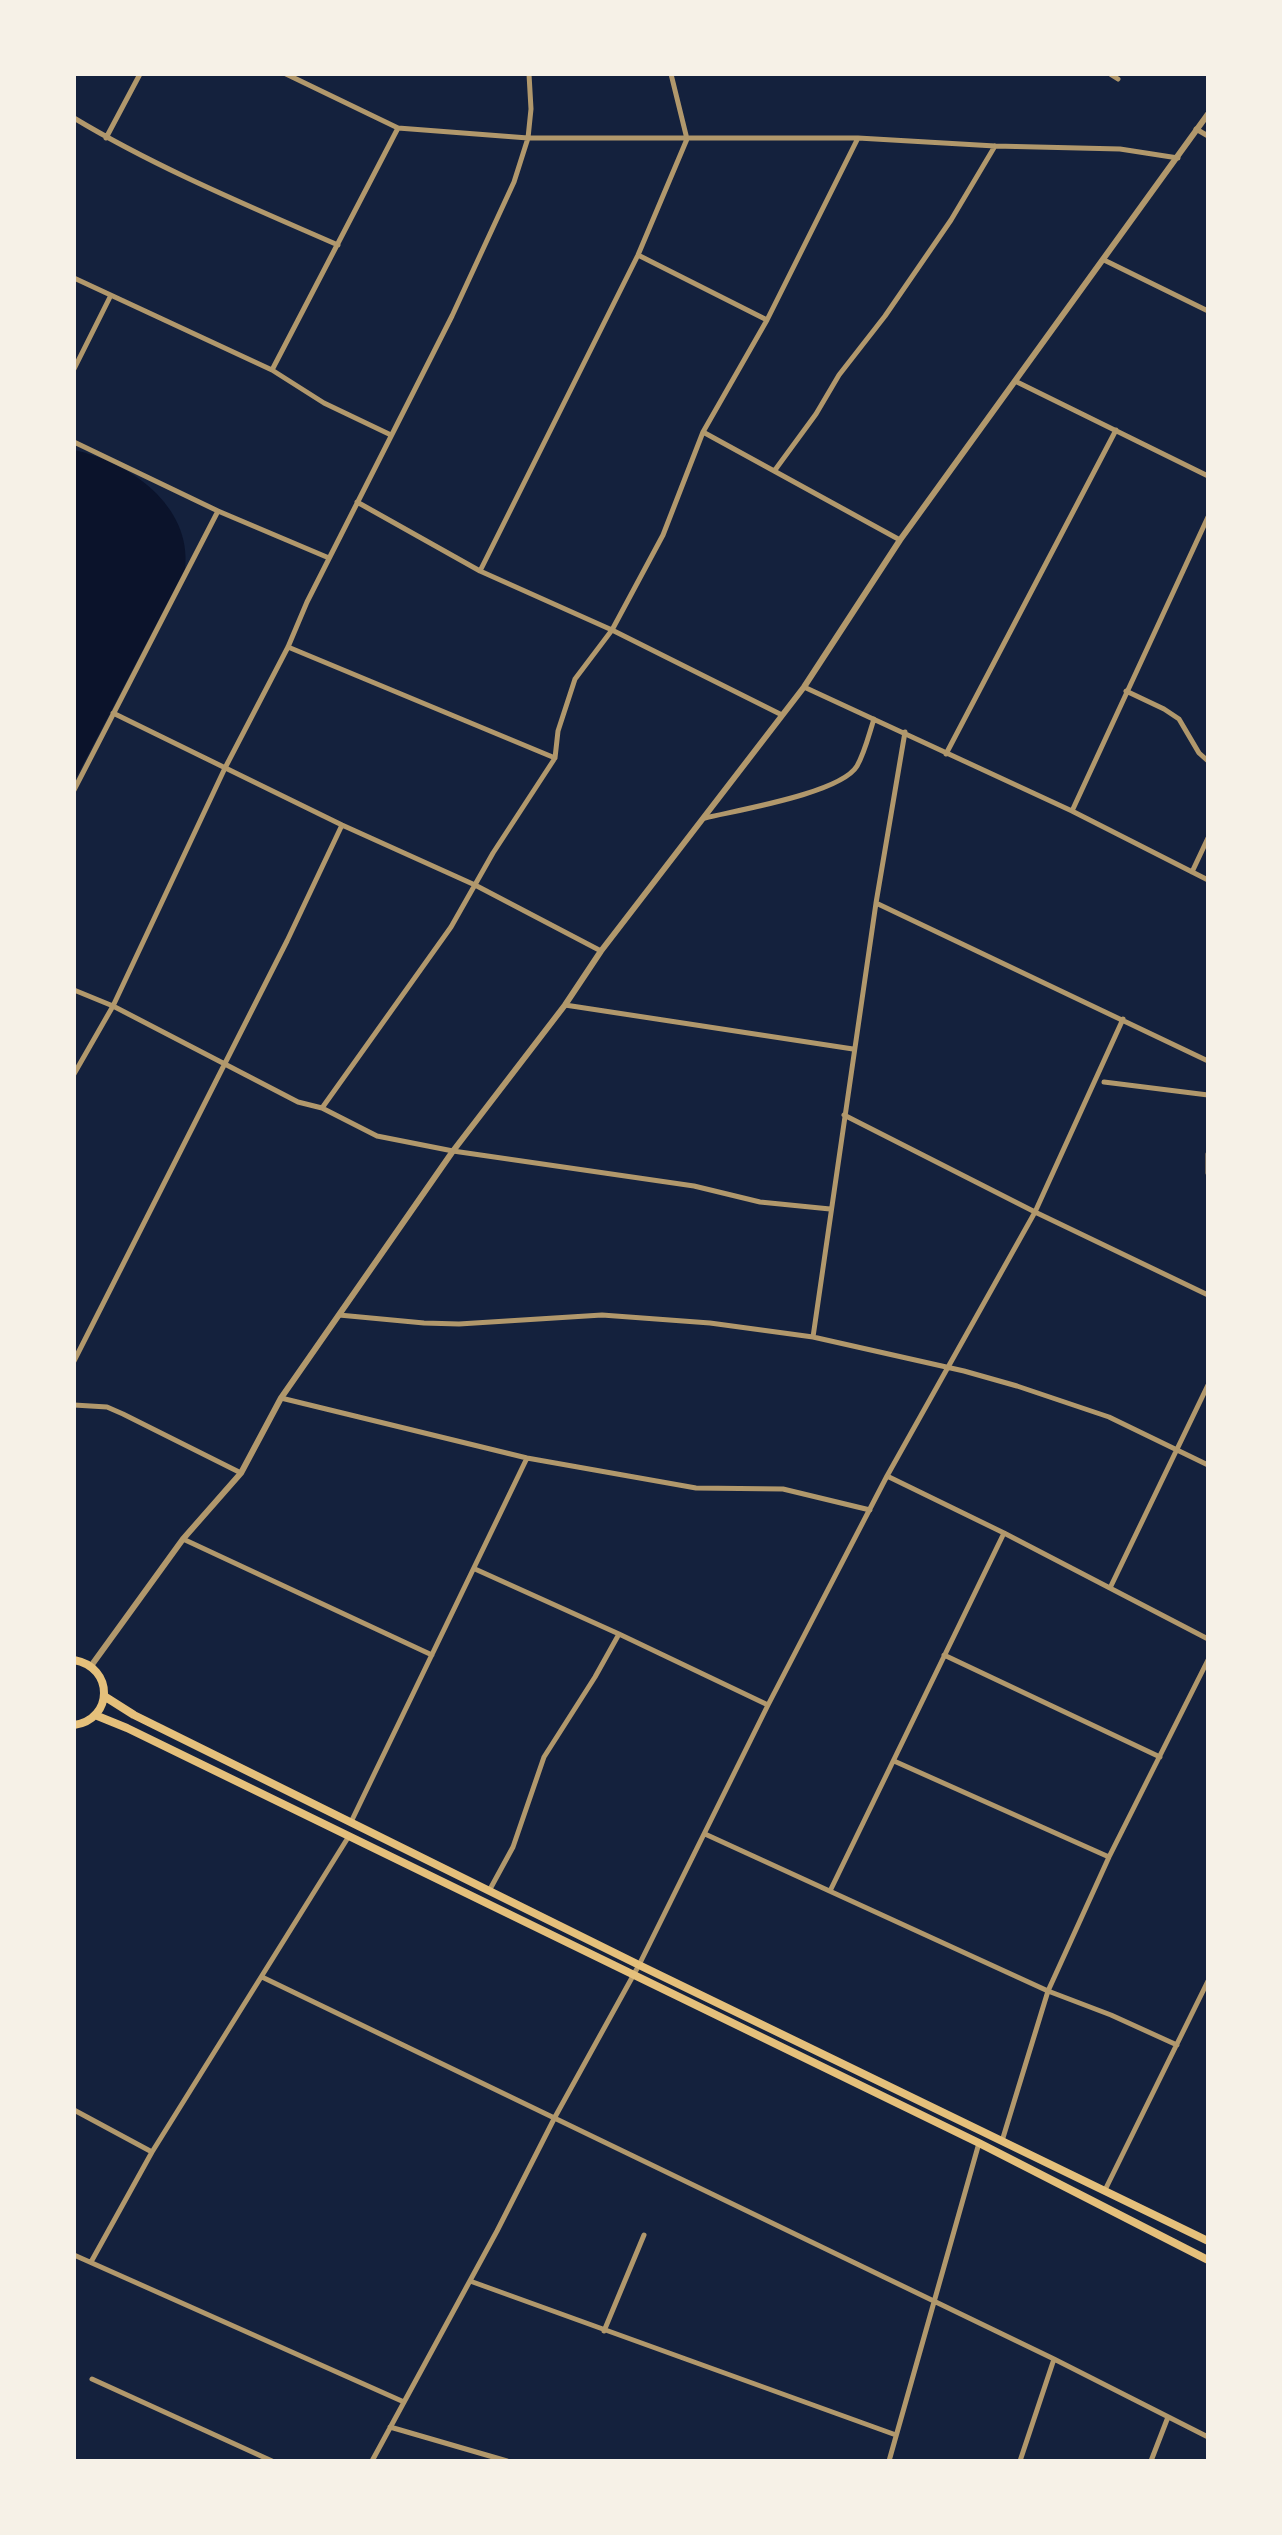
<!DOCTYPE html>
<html>
<head>
<meta charset="utf-8">
<style>
	body { margin:0 }
	#map { position:relative; width:1282px; height:2535px; overflow:hidden; background:#14213d; font-family:Commissioner,sans-serif }
	canvas { display:block }
	.frame { position:absolute; inset:0; border:76px solid #f6f1e7; pointer-events:none }
</style>
</head>
<body>
<div id="map">
<canvas width="1282" height="2535"></canvas>
<div class="frame"></div>
</div>
<script>
const context = document.querySelector('canvas').getContext('2d');
context.lineJoin = 'round';
function fillPath(path, color) {
  context.fillStyle = color;
  context.fill(path, 'evenodd');
}
function stroke(path, color, width, dash) {
  context.strokeStyle = color;
  context.lineWidth = width;
  context.lineCap = dash ? 'butt' : 'round';
  context.setLineDash(dash || []);
  context.stroke(path);
}
const water = new Path2D(`
	M 74,450 C 129,462 192,505 185,569 L 74,782 Z`);
const minor = new Path2D(`
	M 286,74 L 398,128 L 528,138 L 858,138 L 995,146 L 1120,149 L 1178,158
	M 1110,74 L 1118,79
	M 74,118 C 157,168 249,206 338,245
	M 1196,129 L 1208,136
	M 106,138 L 140,74
	M 638,255 L 767,320
	M 1104,260 L 1208,311
	M 74,278 L 272,370 L 324,403 L 391,435
	M 74,369 L 110,297
	M 272,370 L 398,128
	M 1015,381 L 1208,476
	M 703,432 L 900,540
	M 74,442 L 218,511 L 329,558
	M 775,470 L 816,414 L 839,375 L 885,316 L 951,220 L 995,146
	M 357,502 L 480,571 L 612,630 L 782,715
	M 480,571 L 638,255 L 687,139 L 671,74
	M 288,647 L 555,758
	M 804,687 L 1072,811 L 1208,880
	M 1126,691 L 1164,709 L 1179,719 L 1199,753 L 1208,761
	M 113,713 L 342,825 L 475,885 L 601,951
	M 946,754 L 1116,430
	M 74,790 L 218,511
	M 1072,811 L 1208,517
	M 705,818 C 738,810 841,793 857,766 C 865,752 869,734 874,719
	M 1192,872 L 1208,838
	M 876,903 L 905,732
	M 74,990 L 113,1006 L 298,1102 L 322,1108 L 377,1136 L 453,1151 L 694,1186 L 760,1202 L 830,1209
	M 565,1005 L 853,1049
	M 74,1074 L 113,1006 L 225,768 L 288,647 L 307,602 L 452,316 L 514,182 L 528,138 L 531,109 L 529,74
	M 1104,1082 L 1208,1095
	M 322,1108 L 451,927 L 493,853 L 555,758 L 558,731 L 575,679 L 612,630 L 663,535 L 703,432 L 767,320 L 858,138
	M 844,1115 L 1035,1212 L 1208,1295
	M 1208,1154 L 1208,1173
	M 339,1315 L 424,1323 L 459,1324 L 602,1315 L 710,1323 L 813,1337 L 964,1371 L 1017,1386 L 1109,1417 L 1208,1465
	M 813,1337 L 876,903 L 1208,1061
	M 74,1361 L 287,941 L 342,825
	M 281,1398 L 527,1458 L 696,1488 L 783,1489 L 870,1510
	M 74,1405 L 107,1407 L 123,1414 L 241,1473
	M 887,1476 L 1004,1533 L 1208,1639
	M 183,1539 L 432,1655
	M 475,1569 L 619,1634 L 768,1705
	M 1110,1588 L 1208,1385
	M 944,1655 L 1160,1757
	M 894,1761 L 1109,1857
	M 351,1822 L 527,1458
	M 705,1834 L 1048,1991 L 1111,2015 L 1177,2045
	M 489,1891 L 513,1847 L 544,1757 L 595,1677 L 619,1634
	M 830,1891 L 1004,1533
	M 262,1977 L 1054,2359 L 1208,2437
	M 74,2110 L 152,2152
	M 1002,2141 L 1048,1991 L 1109,1857 L 1208,1660
	M 1105,2190 L 1208,1981
	M 74,2255 L 404,2402
	M 91,2262 L 152,2152 L 349,1836
	M 470,2281 L 896,2435
	M 604,2331 L 644,2235
	M 92,2379 L 272,2461
	M 390,2427 L 507,2461
	M 372,2461 L 497,2231 L 555,2117 L 639,1965 L 768,1705 L 887,1476 L 1035,1212 L 1123,1019
	M 889,2461 L 979,2143
	M 1020,2461 L 1054,2359
	M 1151,2461 L 1168,2417`);
const tertiary = new Path2D(`
	M 91,1666 L 183,1539 L 241,1473 L 281,1398 L 453,1151 L 565,1005 L 601,951 L 804,687 L 900,540 L 1208,114`);
const trunk = new Path2D(`
	M 74,1660 C 114,1667 114,1719 74,1725
	M 104,1696 L 134,1715 L 639,1965 L 1208,2241
	M 95,1715 L 127,1728 L 979,2143 L 1208,2260`);
fillPath(water, '#0b132b');
stroke(minor, '#b1986c', 5);
stroke(tertiary, '#b1986c', 6);
stroke(trunk, '#e5c07b', 8);
</script>
</body>
</html>
